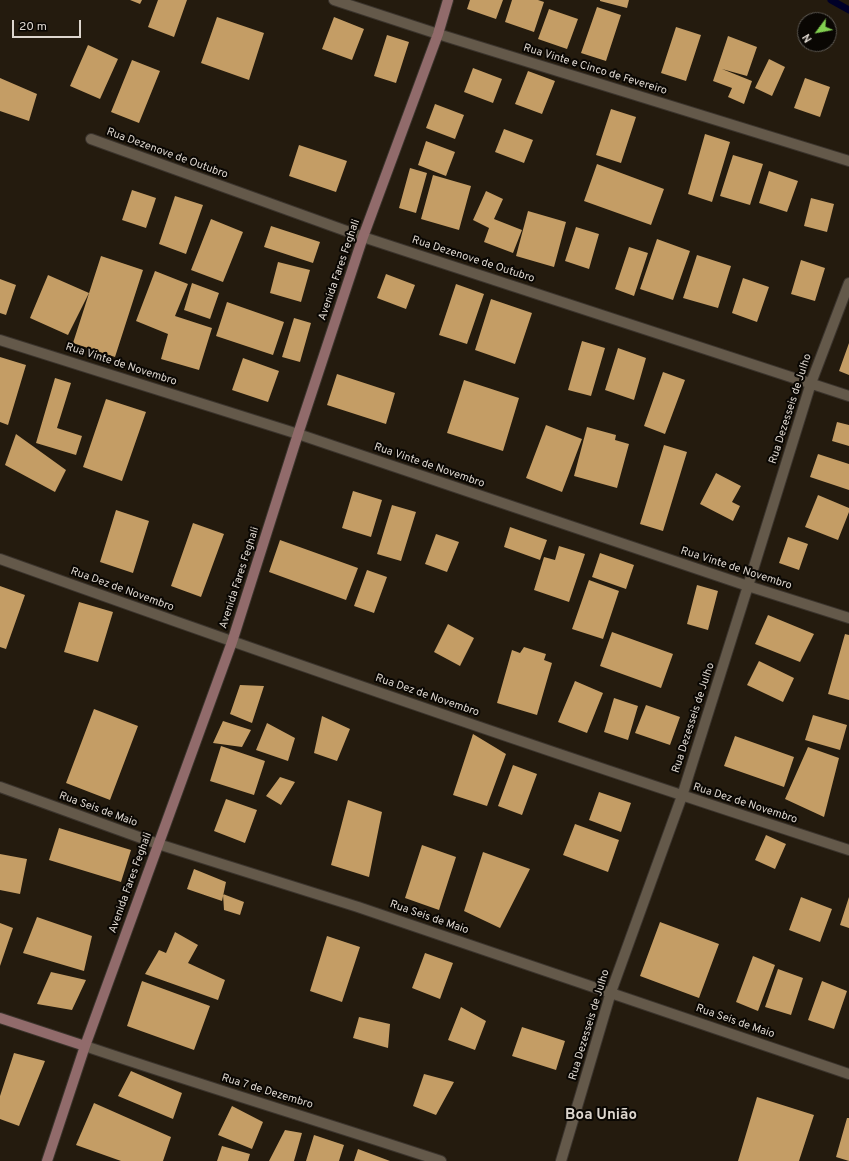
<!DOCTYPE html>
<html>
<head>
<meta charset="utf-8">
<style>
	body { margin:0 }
	#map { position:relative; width:849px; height:1161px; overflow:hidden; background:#241b0e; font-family:Overpass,sans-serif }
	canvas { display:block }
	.north { position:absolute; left:797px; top:12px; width:40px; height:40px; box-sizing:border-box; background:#0a0703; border:1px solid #5e5a54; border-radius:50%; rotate:238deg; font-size:11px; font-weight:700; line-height:16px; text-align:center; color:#ddd6ce }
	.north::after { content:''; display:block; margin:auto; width:14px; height:18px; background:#82d050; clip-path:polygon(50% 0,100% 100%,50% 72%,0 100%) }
	.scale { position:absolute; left:12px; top:20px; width:69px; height:18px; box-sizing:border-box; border:2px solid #ddd6ce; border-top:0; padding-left:5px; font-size:12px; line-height:14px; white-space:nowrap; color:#ddd6ce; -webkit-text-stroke:3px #0a0703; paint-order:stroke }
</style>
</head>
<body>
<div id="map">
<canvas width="849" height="1161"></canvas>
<div class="north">N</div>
<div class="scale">20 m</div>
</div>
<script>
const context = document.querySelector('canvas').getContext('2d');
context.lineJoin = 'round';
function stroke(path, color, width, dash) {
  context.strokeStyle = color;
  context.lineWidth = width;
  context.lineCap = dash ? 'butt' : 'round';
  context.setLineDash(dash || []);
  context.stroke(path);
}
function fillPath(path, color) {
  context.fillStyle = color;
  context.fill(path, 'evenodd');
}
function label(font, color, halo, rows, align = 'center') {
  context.font = font + ' Overpass,sans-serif';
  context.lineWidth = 4;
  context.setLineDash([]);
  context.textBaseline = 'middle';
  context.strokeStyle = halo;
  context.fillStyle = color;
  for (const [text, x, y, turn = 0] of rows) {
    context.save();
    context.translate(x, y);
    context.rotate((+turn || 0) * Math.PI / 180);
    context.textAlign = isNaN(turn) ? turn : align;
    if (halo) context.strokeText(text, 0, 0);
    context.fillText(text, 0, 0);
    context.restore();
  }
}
const stream = new Path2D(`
	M 831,0 L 849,10`);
const building = new Path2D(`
	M 130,0 L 142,0 L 140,4 Z
	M 158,0 L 187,0 L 174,37 L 148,27 Z
	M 470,0 L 503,0 L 496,19 L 467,9 Z
	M 512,0 L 538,0 L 544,2 L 534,32 L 505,22 Z
	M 600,0 L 629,0 L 627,8 L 600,1 Z
	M 597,7 L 621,15 L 606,61 L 581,53 Z
	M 549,9 L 578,19 L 567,49 L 538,39 Z
	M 217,17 L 264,33 L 249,80 L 201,63 Z
	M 334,17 L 364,29 L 352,60 L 322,49 Z
	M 676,27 L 701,35 L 686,81 L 661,73 Z
	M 387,35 L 409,42 L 396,83 L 374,76 Z
	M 728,36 L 757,47 L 747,76 L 722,69 L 752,81 L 744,104 L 728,97 L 732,88 L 713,81 Z
	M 88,45 L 118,59 L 100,99 L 70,86 Z
	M 769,59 L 785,67 L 772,96 L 755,88 Z
	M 132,60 L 160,71 L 139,123 L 111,112 Z
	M 473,68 L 502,79 L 493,103 L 464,92 Z
	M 528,71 L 555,81 L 542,114 L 515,104 Z
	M 0,78 L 37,94 L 29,121 L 0,111 Z
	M 805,78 L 830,87 L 820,117 L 794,108 Z
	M 435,104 L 464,115 L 455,139 L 426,128 Z
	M 611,109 L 636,117 L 621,163 L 596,155 Z
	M 504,129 L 533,140 L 524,163 L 495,152 Z
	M 705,134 L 730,142 L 712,202 L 688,194 Z
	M 426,141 L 455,152 L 446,176 L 418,165 Z
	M 299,145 L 347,161 L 336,192 L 289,176 Z
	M 733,155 L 763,164 L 750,205 L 720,196 Z
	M 597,164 L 664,189 L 651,225 L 584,201 Z
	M 410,168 L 427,173 L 416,213 L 399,208 Z
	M 769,171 L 798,181 L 787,212 L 759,203 Z
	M 433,175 L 471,186 L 459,230 L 421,219 Z
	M 132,190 L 156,198 L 146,228 L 122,220 Z
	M 486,191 L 503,199 L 494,219 L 522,230 L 513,253 L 484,242 L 489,228 L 473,220 Z
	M 175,196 L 203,205 L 186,254 L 159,244 Z
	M 811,198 L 834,204 L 827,232 L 804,226 Z
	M 528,211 L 566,222 L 554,267 L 516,256 Z
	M 211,219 L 243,232 L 223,282 L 191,270 Z
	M 271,226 L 320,242 L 313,263 L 264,247 Z
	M 576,227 L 599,234 L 589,269 L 565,261 Z
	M 657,239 L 690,251 L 673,300 L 640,289 Z
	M 629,247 L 648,253 L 634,296 L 615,289 Z
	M 697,255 L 731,266 L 718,308 L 683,298 Z
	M 101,256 L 143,270 L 115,357 L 73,343 Z
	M 801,260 L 825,268 L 815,301 L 791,294 Z
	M 278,262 L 310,270 L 301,302 L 270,293 Z
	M 155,271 L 188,284 L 175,316 L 212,328 L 199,370 L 161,359 L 168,334 L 136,321 Z
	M 386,274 L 415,285 L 406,309 L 377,298 Z
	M 48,275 L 89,293 L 68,335 L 30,318 Z
	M 743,278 L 769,287 L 757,322 L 732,313 Z
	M 0,279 L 16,285 L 6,315 L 0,313 Z
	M 192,283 L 219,293 L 210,319 L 184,310 Z
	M 456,284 L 484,294 L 467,344 L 439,335 Z
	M 491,299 L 532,313 L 515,364 L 475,350 Z
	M 227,302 L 284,322 L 273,355 L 216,336 Z
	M 294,318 L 311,323 L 300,362 L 282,357 Z
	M 582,341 L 605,348 L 591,396 L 568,390 Z
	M 849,343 L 849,375 L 839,371 Z
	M 618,348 L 646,358 L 634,400 L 605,390 Z
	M 0,357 L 26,365 L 8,425 L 0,422 Z
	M 243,358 L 279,371 L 268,402 L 232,390 Z
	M 663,372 L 685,380 L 665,434 L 644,426 Z
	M 337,374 L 395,393 L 386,424 L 327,405 Z
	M 55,378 L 71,383 L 57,428 L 82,436 L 76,455 L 36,443 Z
	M 464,380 L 519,398 L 503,451 L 447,433 Z
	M 106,399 L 146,412 L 122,481 L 83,467 Z
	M 837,422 L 849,425 L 849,446 L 832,441 Z
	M 546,425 L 582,439 L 562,492 L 526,478 Z
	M 587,427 L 616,435 L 615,440 L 629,444 L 617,488 L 574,476 Z
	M 16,434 L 66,470 L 55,492 L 5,465 Z
	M 664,445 L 687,452 L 663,531 L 640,524 Z
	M 818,454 L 849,464 L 849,490 L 810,477 Z
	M 716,473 L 741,486 L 732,502 L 740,506 L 733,521 L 700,504 Z
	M 353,491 L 382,500 L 371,537 L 342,528 Z
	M 818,495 L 849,508 L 849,512 L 838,540 L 805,527 Z
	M 392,505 L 416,512 L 401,561 L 377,554 Z
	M 116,510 L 149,521 L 133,573 L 100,562 Z
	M 193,523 L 224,534 L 201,597 L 171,586 Z
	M 510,527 L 547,540 L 540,560 L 504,547 Z
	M 436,534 L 459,542 L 447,572 L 425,564 Z
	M 788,537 L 808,544 L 799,570 L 779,563 Z
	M 280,540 L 358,568 L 346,600 L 269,572 Z
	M 559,546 L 585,554 L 569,602 L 534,590 L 544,557 L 555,560 Z
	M 600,553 L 634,565 L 626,589 L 592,577 Z
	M 367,570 L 387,577 L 374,613 L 354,606 Z
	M 589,580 L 619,591 L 603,639 L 572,629 Z
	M 697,585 L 718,591 L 708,630 L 687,624 Z
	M 0,586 L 25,595 L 6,649 L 0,647 Z
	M 79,602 L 113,612 L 98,662 L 64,652 Z
	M 768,615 L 814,634 L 800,662 L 755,644 Z
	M 448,624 L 474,638 L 460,666 L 434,652 Z
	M 612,632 L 673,654 L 661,688 L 600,666 Z
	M 845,634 L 849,635 L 849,700 L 828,694 Z
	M 524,647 L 546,654 L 544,660 L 552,663 L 537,715 L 497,703 L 512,650 L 520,653 Z
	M 759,661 L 794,678 L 783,702 L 747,685 Z
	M 575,681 L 603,693 L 587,733 L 558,722 Z
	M 240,685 L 264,686 L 252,723 L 230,714 Z
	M 614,698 L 638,706 L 628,740 L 604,732 Z
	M 646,705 L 680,717 L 670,745 L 635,733 Z
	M 94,709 L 138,726 L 110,800 L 66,783 Z
	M 813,715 L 847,725 L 840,750 L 805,740 Z
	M 322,716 L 350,729 L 337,761 L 314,753 Z
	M 223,721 L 251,730 L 242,747 L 213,743 Z
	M 267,723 L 295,738 L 288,761 L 256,750 Z
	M 473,734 L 506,754 L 487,806 L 453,795 Z
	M 735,736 L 794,757 L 784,787 L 724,766 Z
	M 221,746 L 265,761 L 254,795 L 210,781 Z
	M 808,747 L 839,758 L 824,817 L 785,799 Z
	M 513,765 L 537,774 L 522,815 L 498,806 Z
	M 280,777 L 295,782 L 281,805 L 266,796 Z
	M 599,792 L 631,803 L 621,832 L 589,820 Z
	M 226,799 L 257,810 L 245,843 L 214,831 Z
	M 348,800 L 382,812 L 369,877 L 331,865 Z
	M 575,824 L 619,840 L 608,872 L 563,855 Z
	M 59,828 L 131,850 L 121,882 L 49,860 Z
	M 766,835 L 786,844 L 775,869 L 755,860 Z
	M 422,845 L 456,857 L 439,910 L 405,898 Z
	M 483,852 L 530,869 L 500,928 L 464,911 Z
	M 0,854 L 27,859 L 20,894 L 0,890 Z
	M 194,869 L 226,882 L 222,901 L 187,889 Z
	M 223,894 L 244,902 L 240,915 L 224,910 Z
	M 801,897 L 832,909 L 820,942 L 789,930 Z
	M 849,897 L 849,928 L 840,925 Z
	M 37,917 L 92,936 L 84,971 L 23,953 Z
	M 660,922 L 719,944 L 699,998 L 640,976 Z
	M 0,923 L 13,928 L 0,966 Z
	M 175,932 L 198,945 L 188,963 L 225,980 L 218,1000 L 145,974 L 159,950 L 166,953 Z
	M 327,936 L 360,947 L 342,1002 L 310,991 Z
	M 425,953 L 453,963 L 440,999 L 412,988 Z
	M 753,956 L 775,965 L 758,1011 L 736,1002 Z
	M 778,969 L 803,978 L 791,1015 L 765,1007 Z
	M 51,972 L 86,980 L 72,1010 L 37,1004 Z
	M 142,981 L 210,1006 L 194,1050 L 127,1026 Z
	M 822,981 L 847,991 L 834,1029 L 808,1020 Z
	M 461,1007 L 486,1021 L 475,1050 L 448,1040 Z
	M 359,1017 L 390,1024 L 388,1048 L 353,1038 Z
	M 522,1027 L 565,1041 L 556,1070 L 512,1056 Z
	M 14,1053 L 45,1061 L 19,1126 L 0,1119 L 0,1096 Z
	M 131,1071 L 182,1093 L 173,1119 L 118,1096 Z
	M 424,1074 L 454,1082 L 436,1115 L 413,1106 Z
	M 757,1097 L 814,1115 L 799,1161 L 738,1161 Z
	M 94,1103 L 171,1137 L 163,1161 L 121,1161 L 76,1145 Z
	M 232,1106 L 263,1122 L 252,1149 L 218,1135 Z
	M 847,1118 L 849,1118 L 849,1161 L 836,1157 Z
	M 285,1130 L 302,1133 L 294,1161 L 269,1161 Z
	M 314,1135 L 344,1145 L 339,1161 L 306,1161 Z
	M 222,1146 L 250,1154 L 248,1161 L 217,1161 Z
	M 358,1149 L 390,1161 L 354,1161 Z`);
const street = new Path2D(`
	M 334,0 L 438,34 L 849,161
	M 91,139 L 363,237 L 849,396
	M 0,340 L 298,434 L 748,586 L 849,618
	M 0,559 C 282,660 564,758 849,850
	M 0,787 L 158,844 L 358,907 L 849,1074
	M 85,1046 C 203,1086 323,1122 441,1161
	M 561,1161 L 611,992 L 682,796 L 748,586 L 811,383 L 849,283`);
const secondary = new Path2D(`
	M 0,1018 L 85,1046
	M 47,1161 L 85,1046 L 232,642 L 298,434 L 363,237 L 438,34 L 448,0`);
const streetNames = [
	["Rua Vinte e Cinco de Fevereiro",595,70,17],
	["Rua Dezenove de Outubro",167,154,20],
	["Rua Dezenove de Outubro",473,260,18],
	["Avenida Fares Feghali",340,270,-71],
	["Rua Vinte de Novembro",121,365,18],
	["Rua Dezesseis de Julho",791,409,-72],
	["Rua Vinte de Novembro",429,466,19],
	["Rua Vinte de Novembro",736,569,18],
	["Avenida Fares Feghali",240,578,-72],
	["Rua Dez de Novembro",122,590,20],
	["Rua Dez de Novembro",427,696,19],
	["Rua Dezesseis de Julho",694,718,-72],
	["Rua Dez de Novembro",745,804,18],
	["Rua Seis de Maio",98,810,20],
	["Avenida Fares Feghali",131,883,-70],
	["Rua Seis de Maio",429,918,19],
	["Rua Seis de Maio",735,1022,19],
	["Rua Dezesseis de Julho",590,1025,-73],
	["Rua 7 de Dezembro",267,1092,17]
];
const districtNames = [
	["Boa União",601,1116]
];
stroke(stream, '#000028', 7);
fillPath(building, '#c49d65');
stroke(street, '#3b342d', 12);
stroke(secondary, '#3b342d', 12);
stroke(street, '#64594a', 10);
stroke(secondary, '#916b6b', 10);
label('11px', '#ddd6ce', '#0a0703', streetNames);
label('bold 15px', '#ddd6ce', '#0a0703', districtNames);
</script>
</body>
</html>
